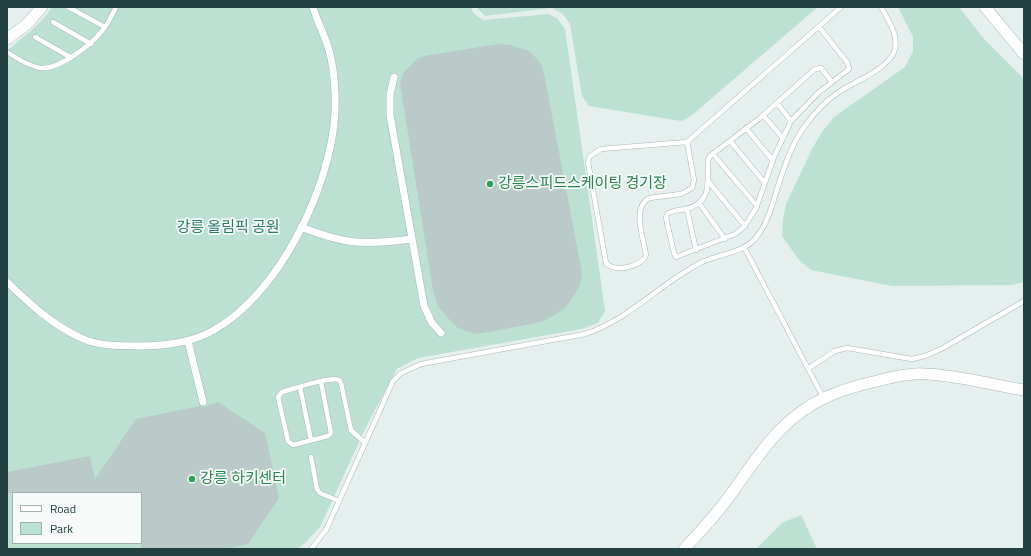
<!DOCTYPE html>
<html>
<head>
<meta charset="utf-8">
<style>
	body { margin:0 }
	#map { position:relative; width:1031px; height:556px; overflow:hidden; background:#e5efee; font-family:"Titillium Web",sans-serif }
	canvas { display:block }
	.frame { position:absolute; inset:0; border:8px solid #224042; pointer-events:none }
	.legend { position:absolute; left:12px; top:492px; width:130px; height:52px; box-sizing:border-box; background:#f6fbfa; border:1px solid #a1b0b0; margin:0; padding:5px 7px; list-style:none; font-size:12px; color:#224042 }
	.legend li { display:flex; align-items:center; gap:8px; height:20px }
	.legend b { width:20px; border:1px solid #a1b0b0 }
</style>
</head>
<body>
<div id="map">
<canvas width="1031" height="556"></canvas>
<div class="frame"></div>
<ul class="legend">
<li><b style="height:5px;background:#fff"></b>Road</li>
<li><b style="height:11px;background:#bce1d3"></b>Park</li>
</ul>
</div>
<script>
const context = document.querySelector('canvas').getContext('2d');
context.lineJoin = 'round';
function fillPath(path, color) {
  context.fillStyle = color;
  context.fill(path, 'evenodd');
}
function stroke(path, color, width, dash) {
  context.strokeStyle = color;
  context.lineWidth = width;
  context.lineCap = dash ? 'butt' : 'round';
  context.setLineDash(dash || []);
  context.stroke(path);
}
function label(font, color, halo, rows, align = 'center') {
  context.font = font + ' "Titillium Web","Noto Sans KR",sans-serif';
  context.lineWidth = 3.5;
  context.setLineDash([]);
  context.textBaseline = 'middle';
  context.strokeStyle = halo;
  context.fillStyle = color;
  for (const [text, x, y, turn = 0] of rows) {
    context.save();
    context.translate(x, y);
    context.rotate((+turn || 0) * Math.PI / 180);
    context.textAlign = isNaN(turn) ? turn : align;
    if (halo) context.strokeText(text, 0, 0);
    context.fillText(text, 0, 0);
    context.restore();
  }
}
const green = new Path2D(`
	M 52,7 L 471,7 L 473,13 L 483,20 L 548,14 L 557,18 L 565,29 L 605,311 L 598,323 L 582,329 L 418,358 L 397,369 L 367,425 L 320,527 L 304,544 L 297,549 L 7,549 L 7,51 C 22,37 41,25 52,7 ZM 13,493 L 141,493 L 141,543 L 13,543 Z
	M 476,7 L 818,7 L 691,116 L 681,121 L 589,106 L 582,96 L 570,24 L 563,14 L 552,8 L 485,16 Z
	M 898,7 L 959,7 L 984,39 L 1024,79 L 1024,282 L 1012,285 L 892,286 L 811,270 L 799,260 L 782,236 L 783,219 L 786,204 L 813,147 L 822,132 L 834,117 L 905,67 L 913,51 L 913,37 Z
	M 801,515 L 817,549 L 756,549 L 782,523 Z`);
const building = new Path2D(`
	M 498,44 L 510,45 L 529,51 L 538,60 L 543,68 L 582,273 L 580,286 L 571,300 L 564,309 L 553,316 L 541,322 L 489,332 L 475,334 L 458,328 L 448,318 L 438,306 L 433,290 L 400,84 L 403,73 L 417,59 L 424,56 Z
	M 218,402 L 265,433 L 279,498 L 248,544 L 225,549 L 141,549 L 141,493 L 7,493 L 7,472 L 90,456 L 95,479 L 136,419 L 200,406 L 204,407 Z`);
const service = new Path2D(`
	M 68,7 L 105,27
	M 53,22 L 91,44
	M 819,27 L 847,62 L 849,69 L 818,93 L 791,121 L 774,157 L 756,208 L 744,227 L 735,234 L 676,257 L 674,253 L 666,218 L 667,214 C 673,210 679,210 686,209 C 713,202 707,182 708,160 L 710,156 L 760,118 L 815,69 L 821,68 L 832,82
	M 35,37 L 70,57
	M 7,52 C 16,58 30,66 40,68 C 59,70 91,45 102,31 C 108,24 112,15 116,7
	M 777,103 L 791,121
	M 763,115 L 782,137
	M 746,128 L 773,161
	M 730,141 L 765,183
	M 687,142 L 694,180 L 692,188 L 681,194 L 649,198 C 631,208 644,239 646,255 C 642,267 614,273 606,263 L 588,162 L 590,156 L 601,149 L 687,142 L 841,7
	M 713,154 L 757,206
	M 708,181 L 745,226
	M 699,203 L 725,239
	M 687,209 L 696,250
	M 744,247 L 823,397
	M 809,368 L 835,351 L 847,348 L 900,357 L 912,359 L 925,356 L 943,348 L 1024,301
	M 321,382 L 331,433 L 328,436 L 293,445 L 288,441 L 278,397 L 282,392 C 294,389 329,376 339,380 L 341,383 L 351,430 L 365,443
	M 300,387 L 311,440
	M 311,457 L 317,489 L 320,493 L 339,501
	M 311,549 L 326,530 L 393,381 L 401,373 L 421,364 L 585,334 C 628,320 660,284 700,263 C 717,254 741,254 755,239 C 766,226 770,212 775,196 C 783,170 791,143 808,122 C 816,111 825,102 836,94 C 852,82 886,71 894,52 C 900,36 888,20 881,7`);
const pedestrian = new Path2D(`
	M 394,77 L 390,95 L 390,115 L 424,306 L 432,323 L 441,333
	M 301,227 C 346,245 365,245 412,239
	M 7,282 C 29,303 51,324 79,337 C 96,346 119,346 138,346 C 164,346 192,343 214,330 C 280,293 331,186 335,113 C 336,93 334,63 327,44 C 323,31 316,19 313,7
	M 188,341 L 203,402`);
const tertiary = new Path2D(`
	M 985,7 L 1024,54
	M 7,39 L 27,24 L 42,7
	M 684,549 C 701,531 717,514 731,494 C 747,472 762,448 781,429 C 810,400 838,390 877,381 C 893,377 909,373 925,374 C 957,375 992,385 1024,390`);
const markers = [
	[490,184,4,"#2e9e5b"],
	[192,479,4,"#2e9e5b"]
];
const leisureNames = [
	["강릉스피드스케이팅 경기장",498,184],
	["강릉 하키센터",200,479]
];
const parkNames = [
	["강릉 올림픽 공원",228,228]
];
fillPath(green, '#bce1d3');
fillPath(building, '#b9cac8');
stroke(service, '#a7b7b7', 5.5);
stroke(pedestrian, '#a7b7b7', 8);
stroke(tertiary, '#a7b7b7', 12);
stroke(service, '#fff', 4.5);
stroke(pedestrian, '#fff', 7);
stroke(tertiary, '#fff', 11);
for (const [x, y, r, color] of markers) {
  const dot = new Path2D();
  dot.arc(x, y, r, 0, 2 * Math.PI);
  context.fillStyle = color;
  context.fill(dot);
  stroke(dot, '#f6fbfa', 1.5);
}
label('15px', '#27864d', '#f6fbfa', leisureNames, 'left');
label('15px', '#297c65', '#f6fbfa', parkNames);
</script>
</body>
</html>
